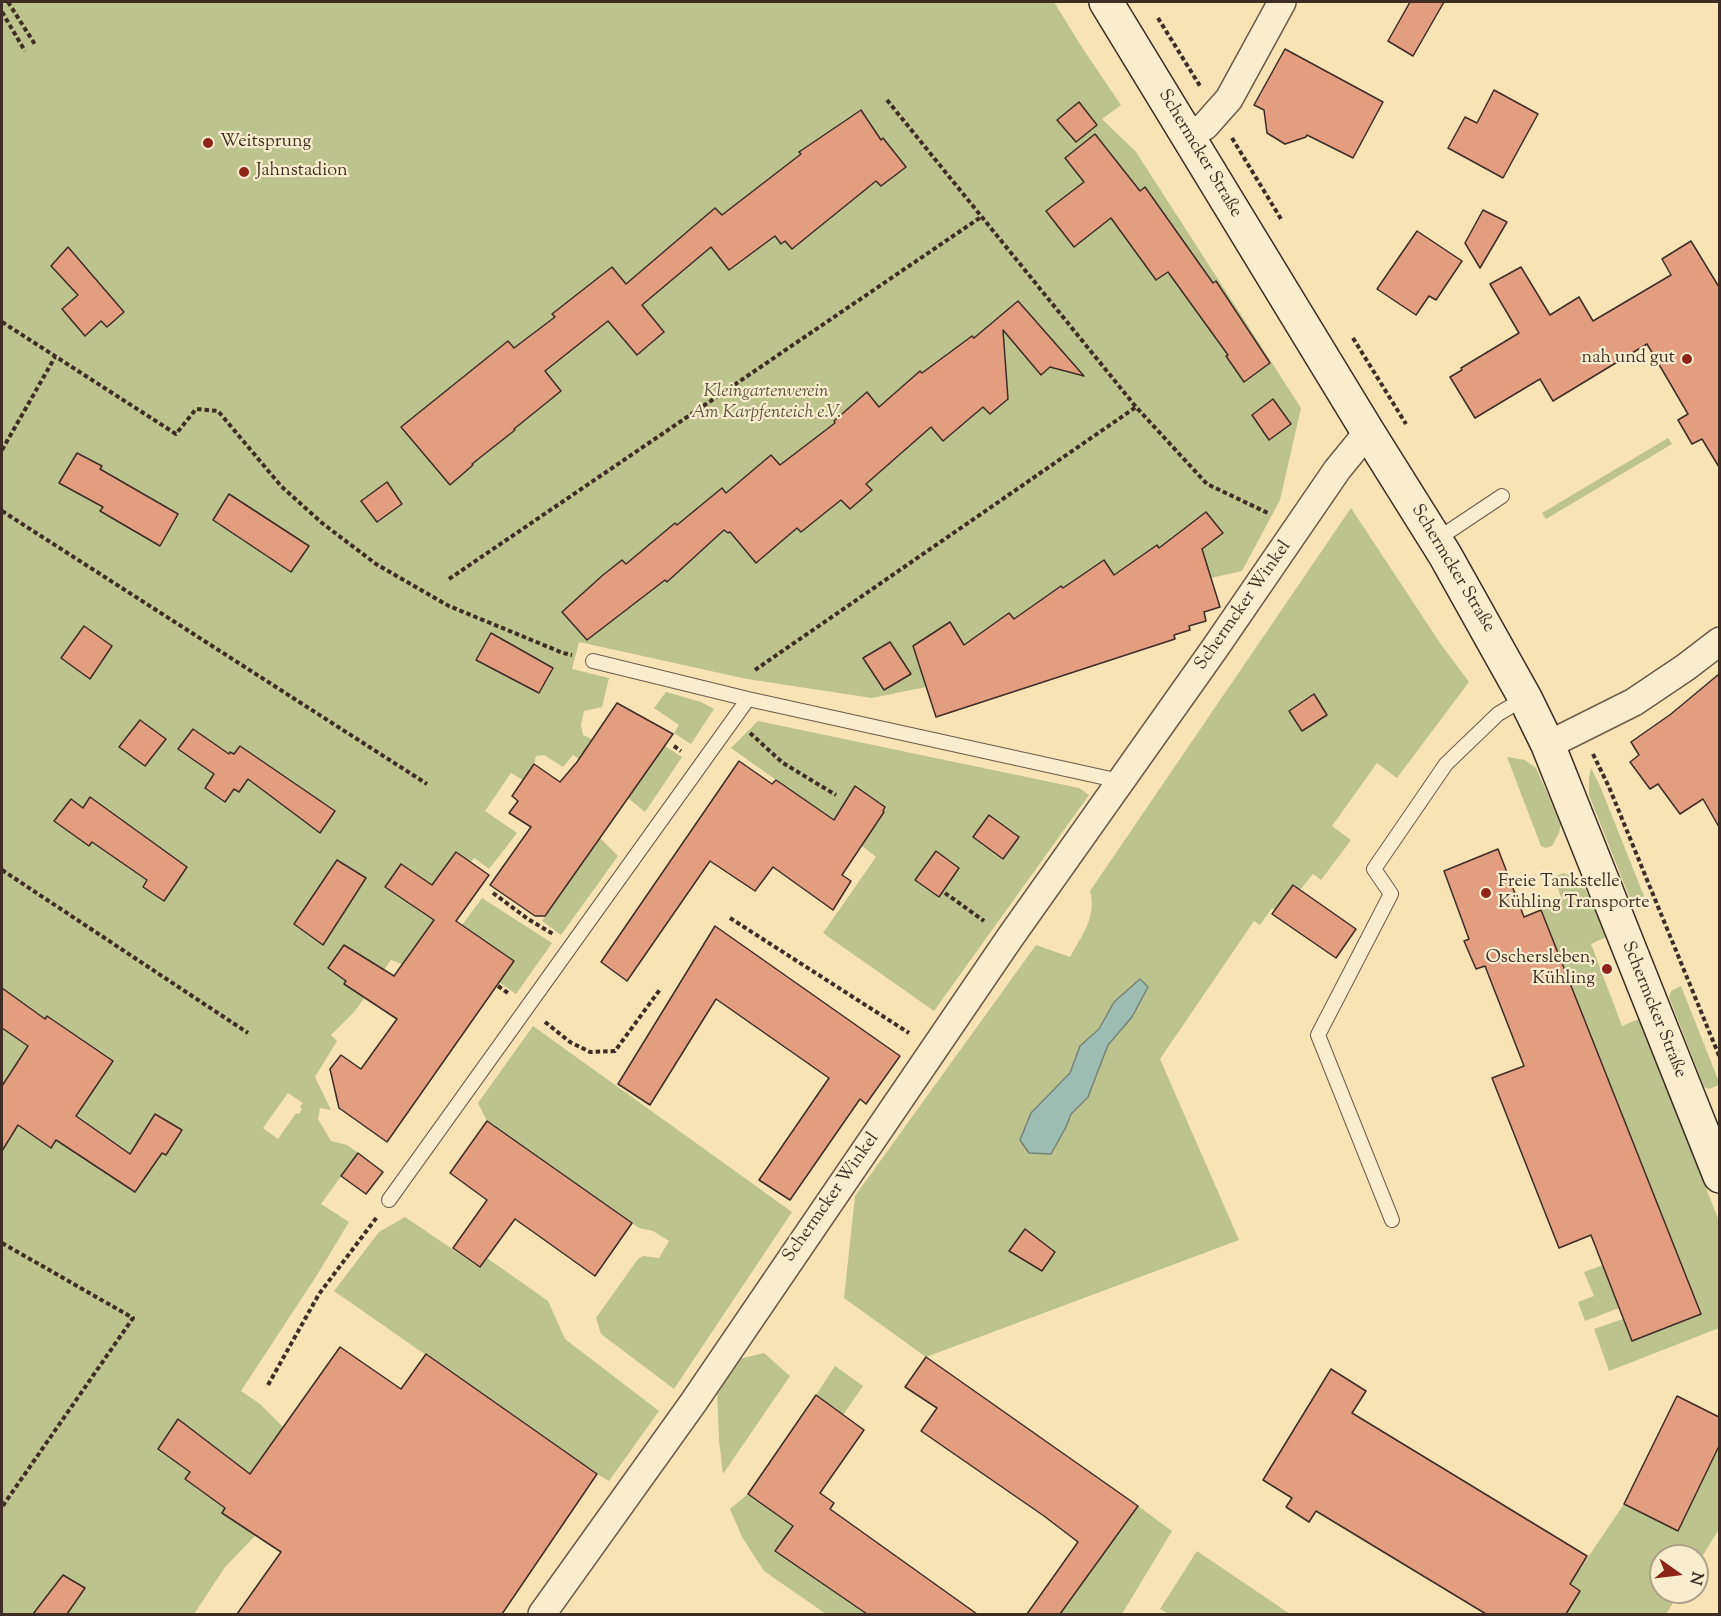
<!DOCTYPE html>
<html>
<head>
<meta charset="utf-8">
<style>
	body { margin:0 }
	#map { position:relative; width:1721px; height:1616px; overflow:hidden; background:#f7e3b4; font-family:"Sorts Mill Goudy",serif }
	canvas { display:block }
	.frame { position:absolute; inset:0; border:3px solid #3d2d25; pointer-events:none }
	.north { position:absolute; left:1649px; top:1544px; width:60px; height:60px; box-sizing:border-box; background:#faedce; border:2px solid #aea08a; border-radius:50%; rotate:104deg; font-size:16px; font-weight:700; line-height:24px; text-align:center; color:#3d2d25 }
	.north::after { content:''; display:block; margin:auto; width:21px; height:27px; background:#8f2418; clip-path:polygon(50% 0,100% 100%,50% 72%,0 100%) }
</style>
</head>
<body>
<div id="map">
<canvas width="1721" height="1616"></canvas>
<div class="frame"></div>
<div class="north">N</div>
</div>
<script>
const context = document.querySelector('canvas').getContext('2d');
context.lineJoin = 'round';
function fillPath(path, color) {
  context.fillStyle = color;
  context.fill(path, 'evenodd');
}
function stroke(path, color, width, dash) {
  context.strokeStyle = color;
  context.lineWidth = width;
  context.lineCap = dash ? 'butt' : 'round';
  context.setLineDash(dash || []);
  context.stroke(path);
}
function label(font, color, halo, rows, align = 'center') {
  context.font = font + ' "Sorts Mill Goudy",serif';
  context.lineWidth = 4.5;
  context.setLineDash([]);
  context.textBaseline = 'middle';
  context.strokeStyle = halo;
  context.fillStyle = color;
  for (const [text, x, y, turn = 0] of rows) {
    context.save();
    context.translate(x, y);
    context.rotate((+turn || 0) * Math.PI / 180);
    context.textAlign = isNaN(turn) ? turn : align;
    if (halo) context.strokeText(text, 0, 0);
    context.fillText(text, 0, 0);
    context.restore();
  }
}
const green = new Path2D(`
	M 2,2 L 1054,2 L 1083,49 L 1121,105 L 1102,119 L 1136,152 L 1301,408 L 1280,500 L 1242,571 L 1211,578 L 1165,609 L 926,687 L 872,698 L 747,679 L 579,642 L 572,669 L 609,678 L 602,707 L 584,711 L 581,725 L 583,735 L 592,739 L 579,759 L 573,755 L 563,767 L 544,755 L 536,756 L 534,764 L 523,780 L 511,773 L 485,811 L 517,833 L 489,869 L 474,858 L 471,862 L 456,852 L 421,901 L 462,925 L 482,898 L 552,943 L 516,994 L 499,982 L 513,961 L 462,925 L 427,974 L 391,960 L 355,1011 L 331,1035 L 337,1041 L 315,1077 L 331,1110 L 320,1108 L 318,1119 L 331,1141 L 347,1145 L 358,1153 L 321,1204 L 349,1222 L 317,1275 L 241,1391 L 260,1404 L 283,1427 L 249,1476 L 256,1535 L 225,1567 L 194,1614 L 2,1614 ZM 288,1093 L 303,1103 L 300,1107 L 302,1109 L 299,1114 L 296,1113 L 278,1139 L 263,1128 Z
	M 1668,438 L 1672,444 L 1546,519 L 1542,513 Z
	M 1351,508 L 1440,643 L 1469,682 L 1397,778 L 1377,763 L 1332,826 L 1351,840 L 1321,880 L 1313,874 L 1300,890 L 1293,885 L 1275,910 L 1272,908 L 1260,925 L 1254,921 L 1160,1059 L 1239,1240 L 926,1357 L 844,1298 L 855,1196 L 1036,945 L 1070,957 C 1082,935 1097,917 1090,891 ZM 1114,1002 L 1132,1017 L 1108,1045 L 1088,1097 L 1071,1114 L 1066,1127 L 1031,1113 L 1070,1073 L 1080,1046 L 1099,1029 Z
	M 666,692 L 701,702 L 714,709 L 691,744 L 674,733 L 679,725 L 654,708 Z
	M 758,721 L 1079,788 L 1089,795 L 934,1011 L 823,933 L 876,857 L 803,799 L 731,748 Z
	M 665,746 L 682,757 L 645,812 L 628,798 Z
	M 1507,757 L 1525,760 L 1536,768 L 1561,824 L 1559,833 L 1552,846 L 1546,848 L 1541,846 Z
	M 1591,768 L 1600,786 L 1644,896 L 1631,901 L 1589,795 L 1589,778 Z
	M 600,838 L 618,856 L 561,935 L 542,921 Z
	M 1564,873 C 1590,882 1597,913 1606,937 L 1591,944 L 1622,1026 L 1639,1019 L 1719,1221 L 1719,1328 L 1609,1371 L 1594,1329 L 1623,1319 L 1632,1340 L 1701,1314 L 1541,910 L 1562,900 L 1555,881 L 1556,876 Z
	M 1681,986 L 1719,1082 L 1719,1085 L 1709,1089 L 1704,1087 L 1669,997 L 1671,991 Z
	M 533,1026 L 792,1212 L 674,1389 L 601,1334 L 596,1318 L 638,1259 L 643,1256 L 659,1258 L 669,1241 L 653,1231 L 639,1228 L 632,1223 L 487,1121 L 478,1103 Z
	M 405,1217 L 479,1267 L 487,1258 L 548,1301 L 565,1339 L 659,1411 L 609,1481 L 597,1474 L 334,1291 L 379,1232 Z
	M 1603,1265 L 1619,1308 L 1585,1321 L 1578,1302 L 1594,1296 L 1584,1272 Z
	M 764,1353 L 790,1376 L 723,1474 L 719,1440 L 717,1390 L 739,1359 Z
	M 835,1366 L 863,1386 L 843,1415 L 816,1395 Z
	M 1719,1446 L 1719,1529 L 1697,1565 L 1697,1556 L 1661,1556 L 1661,1592 L 1680,1592 L 1666,1614 L 1566,1614 L 1580,1591 L 1570,1584 L 1624,1504 L 1678,1531 Z
	M 748,1494 L 793,1526 L 776,1551 L 867,1614 L 826,1614 L 764,1571 L 742,1537 L 730,1509 Z
	M 1138,1506 L 1172,1531 L 1122,1614 L 1060,1614 Z
	M 1197,1551 L 1290,1614 L 1169,1614 L 1160,1609 Z`);
const water = new Path2D(`
	M 1140,979 L 1148,987 L 1132,1017 L 1108,1045 L 1088,1097 L 1071,1114 L 1066,1127 L 1051,1154 L 1029,1153 L 1020,1140 L 1031,1113 L 1070,1073 L 1080,1046 L 1099,1029 L 1114,1002 Z`);
const building = new Path2D(`
	M 1410,2 L 1444,2 L 1413,56 L 1388,41 Z
	M 1285,49 L 1383,102 L 1353,158 L 1307,135 L 1306,137 L 1285,144 L 1267,133 L 1264,110 L 1254,105 Z
	M 1494,90 L 1538,114 L 1503,178 L 1448,148 L 1465,117 L 1477,123 Z
	M 1079,102 L 1097,125 L 1076,142 L 1057,120 Z
	M 861,110 L 881,140 L 883,138 L 906,167 L 881,186 L 876,181 L 792,249 L 785,241 L 781,244 L 775,236 L 729,270 L 711,247 L 642,305 L 664,332 L 637,355 L 608,321 L 545,371 L 561,391 L 514,429 L 515,430 L 472,464 L 473,465 L 450,485 L 401,427 L 508,341 L 514,348 L 555,317 L 552,314 L 612,267 L 626,284 L 715,208 L 722,215 L 801,154 L 799,152 Z
	M 1095,134 L 1140,191 L 1145,187 L 1213,283 L 1216,281 L 1270,363 L 1244,382 L 1226,356 L 1228,355 L 1168,272 L 1156,280 L 1111,218 L 1074,247 L 1046,211 L 1084,182 L 1065,158 Z
	M 1483,210 L 1507,222 L 1480,268 L 1465,243 Z
	M 1417,231 L 1462,261 L 1436,300 L 1429,296 L 1416,315 L 1377,289 Z
	M 1691,241 L 1719,287 L 1719,467 L 1702,439 L 1692,444 L 1678,420 L 1688,414 L 1647,344 L 1553,401 L 1540,379 L 1475,418 L 1450,377 L 1462,370 L 1461,368 L 1519,333 L 1490,284 L 1521,267 L 1550,315 L 1579,297 L 1593,321 L 1671,275 L 1662,259 Z
	M 68,247 L 124,312 L 107,327 L 101,321 L 85,336 L 62,309 L 78,295 L 51,266 Z
	M 1018,301 L 1084,376 L 1050,367 L 1041,375 L 1003,330 L 1008,399 L 990,414 L 983,407 L 943,441 L 931,427 L 866,484 L 872,490 L 850,509 L 841,500 L 801,532 L 797,528 L 756,563 L 730,532 L 728,533 L 724,530 L 667,582 L 665,580 L 587,640 L 562,612 L 603,575 L 622,560 L 626,564 L 675,523 L 677,525 L 722,488 L 726,493 L 771,455 L 780,465 L 835,423 L 834,421 L 867,392 L 879,407 L 920,371 L 922,373 L 972,336 L 974,338 Z
	M 1273,399 L 1291,424 L 1269,440 L 1252,415 Z
	M 77,453 L 102,466 L 100,469 L 178,514 L 160,546 L 100,511 L 103,507 L 59,483 Z
	M 387,482 L 402,504 L 377,522 L 361,501 Z
	M 229,494 L 309,546 L 291,572 L 213,520 Z
	M 1206,512 L 1223,533 L 1202,549 L 1220,607 L 1204,612 L 1206,621 L 1189,626 L 1190,630 L 1174,635 L 1175,639 L 936,717 L 913,646 L 950,622 L 964,645 L 1009,613 L 1014,619 L 1061,586 L 1063,588 L 1104,560 L 1114,575 L 1157,545 L 1159,548 Z
	M 84,626 L 112,646 L 90,679 L 61,658 Z
	M 491,633 L 553,668 L 539,693 L 476,660 Z
	M 890,642 L 911,674 L 884,690 L 863,658 Z
	M 1719,674 L 1719,827 L 1703,799 L 1680,814 L 1658,784 L 1650,789 L 1630,762 L 1639,755 L 1631,742 L 1671,714 Z
	M 1314,694 L 1327,715 L 1302,731 L 1289,711 Z
	M 617,703 L 673,734 L 545,916 L 535,916 L 490,885 L 531,827 L 509,813 L 518,801 L 512,796 L 534,764 L 560,782 L 577,762 Z
	M 140,720 L 166,739 L 145,766 L 119,747 Z
	M 193,729 L 229,754 L 230,752 L 234,754 L 240,746 L 335,811 L 320,833 L 248,779 L 239,792 L 234,789 L 225,802 L 205,788 L 214,774 L 178,749 Z
	M 739,761 L 772,784 L 776,780 L 834,820 L 855,786 L 885,807 L 883,811 L 884,812 L 842,875 L 851,881 L 833,910 L 773,867 L 755,891 L 710,861 L 627,981 L 601,962 Z
	M 90,797 L 187,867 L 164,901 L 143,887 L 147,880 L 92,842 L 89,846 L 54,821 L 71,799 L 83,808 Z
	M 989,815 L 1019,837 L 1003,859 L 973,837 Z
	M 1498,849 L 1524,917 L 1541,910 L 1701,1314 L 1632,1341 L 1591,1235 L 1559,1248 L 1492,1078 L 1524,1066 L 1485,966 L 1476,969 L 1464,941 L 1469,939 L 1444,871 Z
	M 936,851 L 959,868 L 939,897 L 915,880 Z
	M 456,852 L 489,875 L 456,921 L 514,961 L 387,1142 L 339,1108 L 330,1069 L 341,1055 L 361,1069 L 397,1019 L 344,984 L 346,981 L 328,968 L 344,945 L 394,976 L 434,920 L 385,887 L 401,864 L 432,885 Z
	M 337,860 L 366,878 L 323,945 L 294,924 Z
	M 1293,885 L 1356,929 L 1336,958 L 1272,914 Z
	M 715,926 L 900,1056 L 866,1104 L 860,1099 L 790,1200 L 759,1180 L 829,1078 L 716,999 L 650,1105 L 618,1084 Z
	M 2,988 L 45,1019 L 47,1016 L 113,1061 L 76,1116 L 130,1154 L 155,1114 L 182,1130 L 166,1155 L 162,1153 L 135,1192 L 56,1140 L 51,1148 L 18,1125 L 2,1151 L 2,1086 L 28,1046 L 2,1028 Z
	M 487,1121 L 632,1223 L 595,1276 L 515,1219 L 480,1267 L 453,1248 L 487,1200 L 450,1173 Z
	M 358,1153 L 383,1172 L 366,1194 L 341,1176 Z
	M 1025,1229 L 1055,1252 L 1042,1271 L 1009,1251 Z
	M 340,1347 L 401,1389 L 426,1354 L 597,1474 L 502,1614 L 237,1614 L 281,1552 L 222,1513 L 225,1508 L 185,1479 L 190,1472 L 158,1449 L 178,1419 L 250,1474 Z
	M 926,1357 L 1138,1506 L 1060,1614 L 1027,1614 L 1078,1542 L 1044,1516 L 921,1431 L 937,1408 L 905,1387 Z
	M 1331,1369 L 1366,1391 L 1352,1413 L 1587,1556 L 1570,1584 L 1580,1591 L 1566,1614 L 1486,1614 L 1316,1511 L 1309,1522 L 1286,1507 L 1292,1498 L 1263,1480 Z
	M 816,1395 L 864,1430 L 820,1493 L 834,1503 L 830,1509 L 977,1614 L 867,1614 L 775,1551 L 793,1526 L 748,1494 Z
	M 1677,1396 L 1719,1417 L 1719,1446 L 1678,1531 L 1624,1504 Z
	M 63,1575 L 85,1588 L 67,1614 L 33,1614 Z`);
const path = new Path2D(`
	M 8,2 L 36,46
	M 2,12 L 25,51
	M 1158,18 L 1200,86
	M 887,100 L 1136,407 L 1207,484 L 1270,514
	M 1232,138 L 1281,219
	M 2,322 L 176,434 L 196,409 L 218,411 L 281,486 L 322,523 L 376,564 L 449,606 L 563,653 L 572,655
	M 1353,338 L 1406,424
	M 2,450 L 55,357
	M 2,511 L 427,784
	M 449,579 L 981,217
	M 755,670 L 1136,407
	M 750,733 L 783,763 L 836,795
	M 674,746 L 681,751
	M 1593,754 L 1609,787 L 1720,1058
	M 2,870 L 248,1033
	M 493,893 L 528,919 L 553,934
	M 945,893 L 984,921
	M 730,918 L 909,1033
	M 498,986 L 508,993
	M 545,1022 L 570,1042 L 590,1052 L 615,1051 L 661,988
	M 2,1243 L 133,1318 L 2,1507
	M 268,1385 L 319,1294 L 377,1217`);
const service = new Path2D(`
	M 1436,540 L 1502,496
	M 593,661 L 748,699
	M 389,1200 L 748,699 L 1120,781
	M 1392,1220 L 1318,1035 L 1391,894 L 1374,869 L 1446,764 L 1498,714 L 1525,698`);
const minor = new Path2D(`
	M 1188,136 L 1205,126 L 1229,99 L 1282,2
	M 1548,745 L 1634,702 L 1686,667 L 1720,641
	M 542,1614 L 693,1403 L 1009,939 L 1215,648 L 1337,470 L 1368,432`);
const secondary = new Path2D(`
	M 1106,2 L 1368,432 L 1445,555 L 1525,698 L 1548,745 L 1590,850 L 1720,1176`);
const markers = [
	[208,143,6,"#8f2418"],
	[244,172,6,"#8f2418"],
	[1687,359,6,"#8f2418"],
	[1486,893,6,"#8f2418"],
	[1607,969,6,"#8f2418"]
];
const poiNames = [
	["Weitsprung",220,143],
	["Jahnstadion",256,172],
	["nah und gut",1675,359,"right"],
	["Freie Tankstelle",1498,883],
	["Kühling Transporte",1498,904],
	["Oschersleben,",1595,959,"right"],
	["Kühling",1595,980,"right"]
];
const streetNames = [
	["Schermcker Straße",1199,154,59],
	["Schermcker Straße",1452,569,59],
	["Schermcker Winkel",1244,606,-55],
	["Schermcker Straße",1653,1010,68],
	["Schermcker Winkel",832,1198,-55]
];
const parkNames = [
	["Kleingartenverein",766,393],
	["Am Karpfenteich e.V.",766,414]
];
fillPath(green, '#bdc38c');
fillPath(water, '#9ebdb2');
stroke(water, '#77837a', 1.5);
fillPath(building, '#e29e7f');
stroke(building, '#3d2d25', 1.5);
stroke(service, '#6c5a49', 16);
stroke(minor, '#6c5a49', 30);
stroke(secondary, '#3d2d25', 36);
stroke(path, '#3d2d25', 4, [4.5, 3]);
stroke(service, '#faedce', 14);
stroke(minor, '#faedce', 27);
stroke(secondary, '#faedce', 33);
for (const [x, y, r, color] of markers) {
  const dot = new Path2D();
  dot.arc(x, y, r, 0, 2 * Math.PI);
  context.fillStyle = color;
  context.fill(dot);
  stroke(dot, '#faedce', 2);
}
label('18px', '#3d2d25', '#faedce', poiNames, 'left');
label('18px', '#3d2d25', '#faedce', streetNames);
label('italic 18px', '#5d523f', '#faedce', parkNames);
</script>
</body>
</html>
